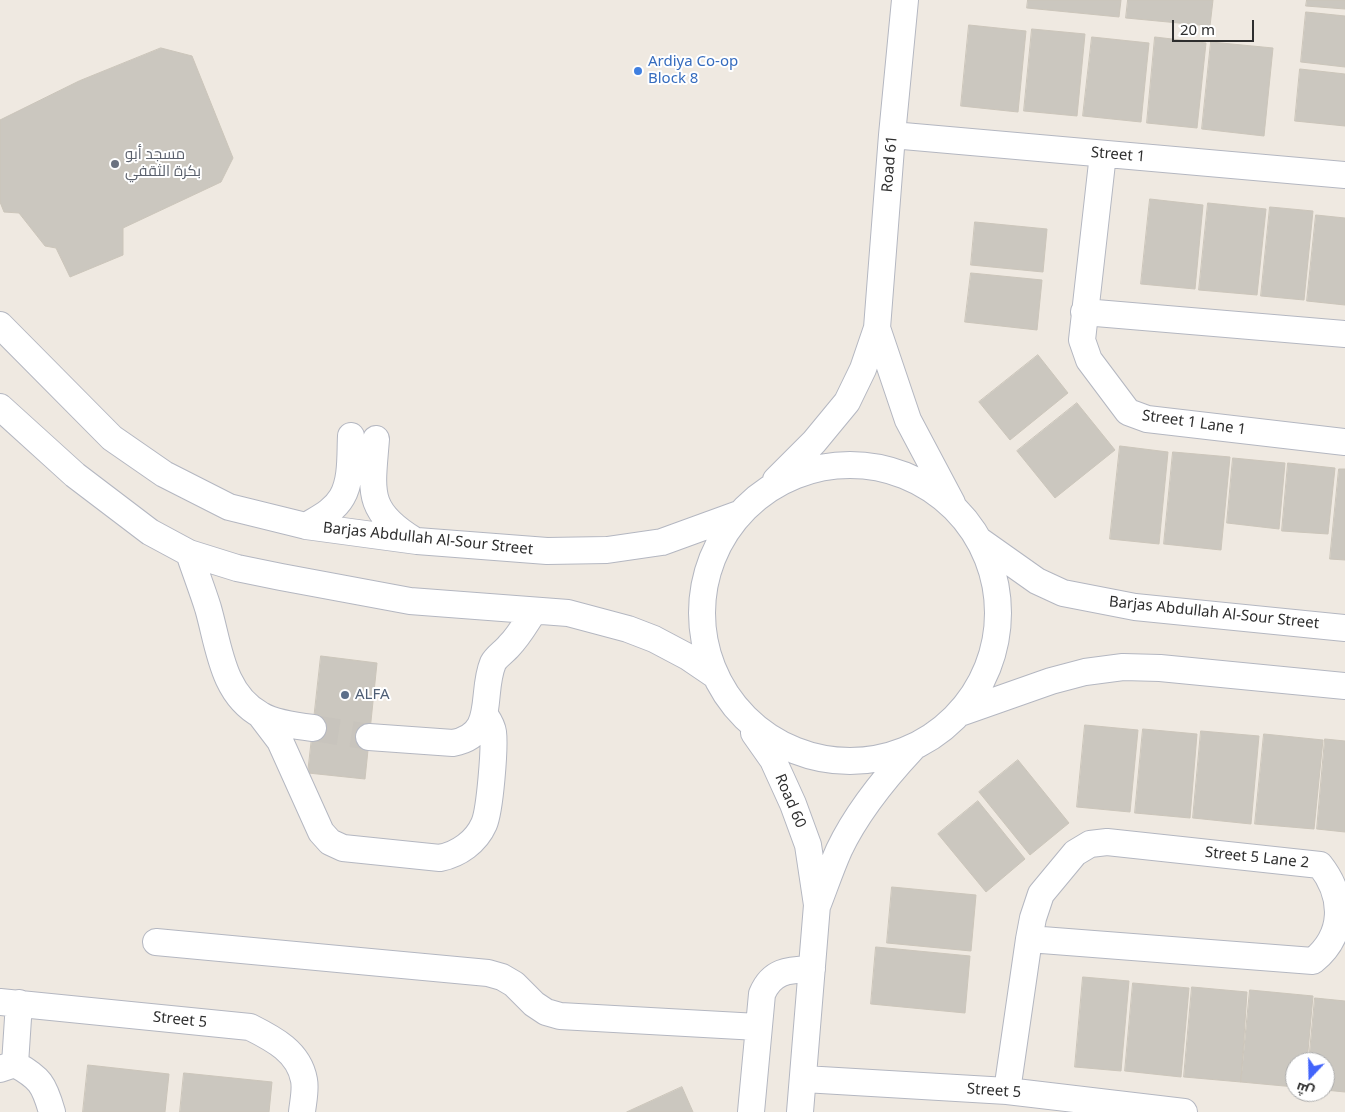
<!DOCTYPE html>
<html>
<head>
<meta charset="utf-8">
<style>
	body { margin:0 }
	#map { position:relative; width:1345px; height:1112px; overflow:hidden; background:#efe9e1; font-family:"Noto Sans",Cairo,sans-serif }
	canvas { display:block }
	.north { position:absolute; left:1285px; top:1052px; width:50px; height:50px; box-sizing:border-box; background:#fff; border:1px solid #ababab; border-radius:50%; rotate:201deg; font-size:14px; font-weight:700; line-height:20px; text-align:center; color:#2e2e2e }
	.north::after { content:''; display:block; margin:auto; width:18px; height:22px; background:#4264fb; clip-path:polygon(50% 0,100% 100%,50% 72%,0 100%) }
	.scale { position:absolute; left:1172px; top:20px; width:82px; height:22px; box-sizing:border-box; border:2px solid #2e2e2e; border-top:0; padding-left:6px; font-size:15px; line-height:18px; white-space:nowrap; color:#2e2e2e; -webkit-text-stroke:4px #fff; paint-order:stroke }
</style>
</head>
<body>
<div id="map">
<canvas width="1345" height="1112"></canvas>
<div class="north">ش</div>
<div class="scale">20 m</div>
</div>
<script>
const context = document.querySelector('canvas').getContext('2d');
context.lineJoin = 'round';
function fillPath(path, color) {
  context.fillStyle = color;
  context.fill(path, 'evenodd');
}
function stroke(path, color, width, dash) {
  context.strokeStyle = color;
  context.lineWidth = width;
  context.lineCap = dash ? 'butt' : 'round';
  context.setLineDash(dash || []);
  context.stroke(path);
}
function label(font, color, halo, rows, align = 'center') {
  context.font = font + ' "Noto Sans",Cairo,sans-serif';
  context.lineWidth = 4;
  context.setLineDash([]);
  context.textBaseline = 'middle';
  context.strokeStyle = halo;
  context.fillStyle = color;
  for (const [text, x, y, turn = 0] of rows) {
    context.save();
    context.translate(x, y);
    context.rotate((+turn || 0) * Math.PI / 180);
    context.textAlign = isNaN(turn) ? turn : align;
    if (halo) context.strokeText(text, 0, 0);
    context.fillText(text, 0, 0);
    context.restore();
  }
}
const building = new Path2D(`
	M 1028,0 L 1121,0 L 1119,17 L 1027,8 Z
	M 1128,0 L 1213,0 L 1210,26 L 1126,18 Z
	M 1307,0 L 1345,0 L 1345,9 L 1306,6 Z
	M 1306,12 L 1345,16 L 1345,67 L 1301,62 Z
	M 969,25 L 1026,31 L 1018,112 L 961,106 Z
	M 1032,29 L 1085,34 L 1077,116 L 1024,111 Z
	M 1092,37 L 1149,43 L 1141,122 L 1083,116 Z
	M 1155,37 L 1206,43 L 1197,128 L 1147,123 Z
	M 1211,42 L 1273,48 L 1264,136 L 1202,129 Z
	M 161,48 L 192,56 L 233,158 L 221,182 L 123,228 L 123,255 L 70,277 L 56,248 L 45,246 L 19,213 L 4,212 L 0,202 L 0,120 L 79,81 Z
	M 1300,69 L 1345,74 L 1345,126 L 1295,121 Z
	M 1150,199 L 1203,205 L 1195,289 L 1141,284 Z
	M 1208,203 L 1266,209 L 1257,295 L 1199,290 Z
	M 1270,207 L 1313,211 L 1304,300 L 1261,296 Z
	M 1316,215 L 1345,218 L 1345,305 L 1307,301 Z
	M 975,222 L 1047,229 L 1043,272 L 971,265 Z
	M 971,273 L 1042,280 L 1037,330 L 965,322 Z
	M 1038,355 L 1068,393 L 1010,440 L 979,402 Z
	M 1077,403 L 1115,450 L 1055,498 L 1017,451 Z
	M 1120,446 L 1168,452 L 1159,544 L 1110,539 Z
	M 1173,452 L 1230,457 L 1221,550 L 1164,544 Z
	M 1233,458 L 1285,463 L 1279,529 L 1227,523 Z
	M 1288,463 L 1335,468 L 1328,534 L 1282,531 Z
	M 1339,469 L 1345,469 L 1345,560 L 1330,559 Z
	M 321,656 L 377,663 L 365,779 L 308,773 Z
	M 1085,725 L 1138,730 L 1130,812 L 1077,807 Z
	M 1143,729 L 1197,734 L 1190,818 L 1135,813 Z
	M 1201,731 L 1259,736 L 1251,824 L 1193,818 Z
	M 1264,734 L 1323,740 L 1314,829 L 1255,824 Z
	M 1325,739 L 1345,741 L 1345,832 L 1317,829 Z
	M 1018,760 L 1069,823 L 1030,855 L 979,792 Z
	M 978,801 L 1025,859 L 986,892 L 938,834 Z
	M 892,887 L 976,895 L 971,951 L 887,943 Z
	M 876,947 L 970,956 L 965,1013 L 871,1004 Z
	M 1083,977 L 1129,981 L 1121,1071 L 1075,1067 Z
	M 1133,983 L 1189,988 L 1181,1077 L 1125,1071 Z
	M 1192,987 L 1247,992 L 1241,1082 L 1184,1077 Z
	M 1250,990 L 1313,996 L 1307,1062 L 1295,1062 L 1295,1087 L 1241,1082 Z
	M 1315,998 L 1345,1001 L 1345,1092 L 1325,1090 L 1325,1062 L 1309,1062 Z
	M 88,1065 L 169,1074 L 165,1112 L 83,1112 Z
	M 184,1073 L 272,1082 L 269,1112 L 180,1112 Z
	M 682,1087 L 693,1112 L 627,1112 Z`);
const minorTunnel = new Path2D(`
	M 313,728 L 369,737`);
const minor = new Path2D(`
	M 892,135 L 1345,175
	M 1103,154 L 1082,340 L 1089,360 L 1128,412 L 1147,419 L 1345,442
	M 1084,312 L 1345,334
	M 0,325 L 112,438 L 164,474 L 229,507 L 306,526 L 417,541 L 547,551 L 607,550 L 662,542 L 739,514
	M 877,328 L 908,420 L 952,503
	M 0,407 L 75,475 L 150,532 L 189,553 L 237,568 L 281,577 L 410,601 L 568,613 L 628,629 L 654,639 L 688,657 L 716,676
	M 376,439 C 372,491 365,510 414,540
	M702 613a148 148 0 1 1 296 0a148 148 0 1 1-296 0Z
	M 776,480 L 814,442 L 847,402 L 863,369 L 877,328 L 892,135 L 905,0
	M 306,526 C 319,518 334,511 342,497 C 352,480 350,454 351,436
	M 979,540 L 1037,581 L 1063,593 L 1135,607 L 1345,628
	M 189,553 C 195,571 202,589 208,608 C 219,646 222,694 261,715 C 274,723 297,726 313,728
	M 960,713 L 1051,681 L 1085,672 L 1123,667 L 1160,668 L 1345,686
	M 261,716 L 280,741 L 321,832 L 330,842 L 343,848 L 440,858 C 459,854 476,842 484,824 C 490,810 495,747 493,732 C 492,725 489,721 485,715
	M 754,733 L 773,760 L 793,804 L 808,845 L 817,905 L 800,1112
	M 369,737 L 453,743 C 497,735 480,694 493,663 C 496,657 504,652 509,646 C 519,636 526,623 534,611
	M 818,904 C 825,886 831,868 839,850 C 857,812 884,779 912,749
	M 156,942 L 488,973 L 502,977 L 514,984 L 534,1004 L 546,1012 L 560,1016 L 758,1027
	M 0,1002 L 250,1027 C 274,1039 299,1052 304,1080 C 306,1090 303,1102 302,1112
	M 15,1064 L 19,1003
	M 0,1069 L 15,1064 C 40,1078 44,1084 52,1112
	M 804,1079 L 1007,1091 L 1184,1112
	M 1007,1091 L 1029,939 L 1033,918 L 1041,894 L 1075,853 L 1090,844 L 1107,842 L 1320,865 C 1345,897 1345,935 1313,961 L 1029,939
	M 751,1112 L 762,994 C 772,970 789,970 812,969`);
const markers = [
	[638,71,5,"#3f7fe0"],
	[115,164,5,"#6b7280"],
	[345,695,5,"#5c6f8a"]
];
const shopNames = [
	["Ardiya Co-op",648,62],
	["Block 8",648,79]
];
const worshipNames = [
	["مسجد أبو",125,155],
	["بكرة الثقفي",125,172]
];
const streetNames = [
	["Street 1",1118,155,5],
	["Road 61",890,164,-85],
	["Street 1 Lane 1",1194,423,8],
	["Barjas Abdullah Al-Sour Street",428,539,6],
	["Barjas Abdullah Al-Sour Street",1214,613,6],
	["Road 60",790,801,67],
	["Street 5 Lane 2",1257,858,6],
	["Street 5",180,1020,6],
	["Street 5",994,1091,4]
];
const serviceNames = [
	["ALFA",355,695]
];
fillPath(building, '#cbc7bf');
stroke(building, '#cbc5ba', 1);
stroke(minorTunnel, '#c8c4bd', 26, [26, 13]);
stroke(minor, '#b4b7c1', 28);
stroke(minor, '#fff', 26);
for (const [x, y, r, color] of markers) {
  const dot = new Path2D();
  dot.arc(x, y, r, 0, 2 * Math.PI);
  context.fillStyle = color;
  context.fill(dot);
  stroke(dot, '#fff', 2);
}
label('15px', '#366cbe', '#fff', shopNames, 'left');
label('15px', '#5b616d', '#fff', worshipNames, 'left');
label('15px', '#2e2e2e', '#fff', streetNames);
label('15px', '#4e5e75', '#fff', serviceNames, 'left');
</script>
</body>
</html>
